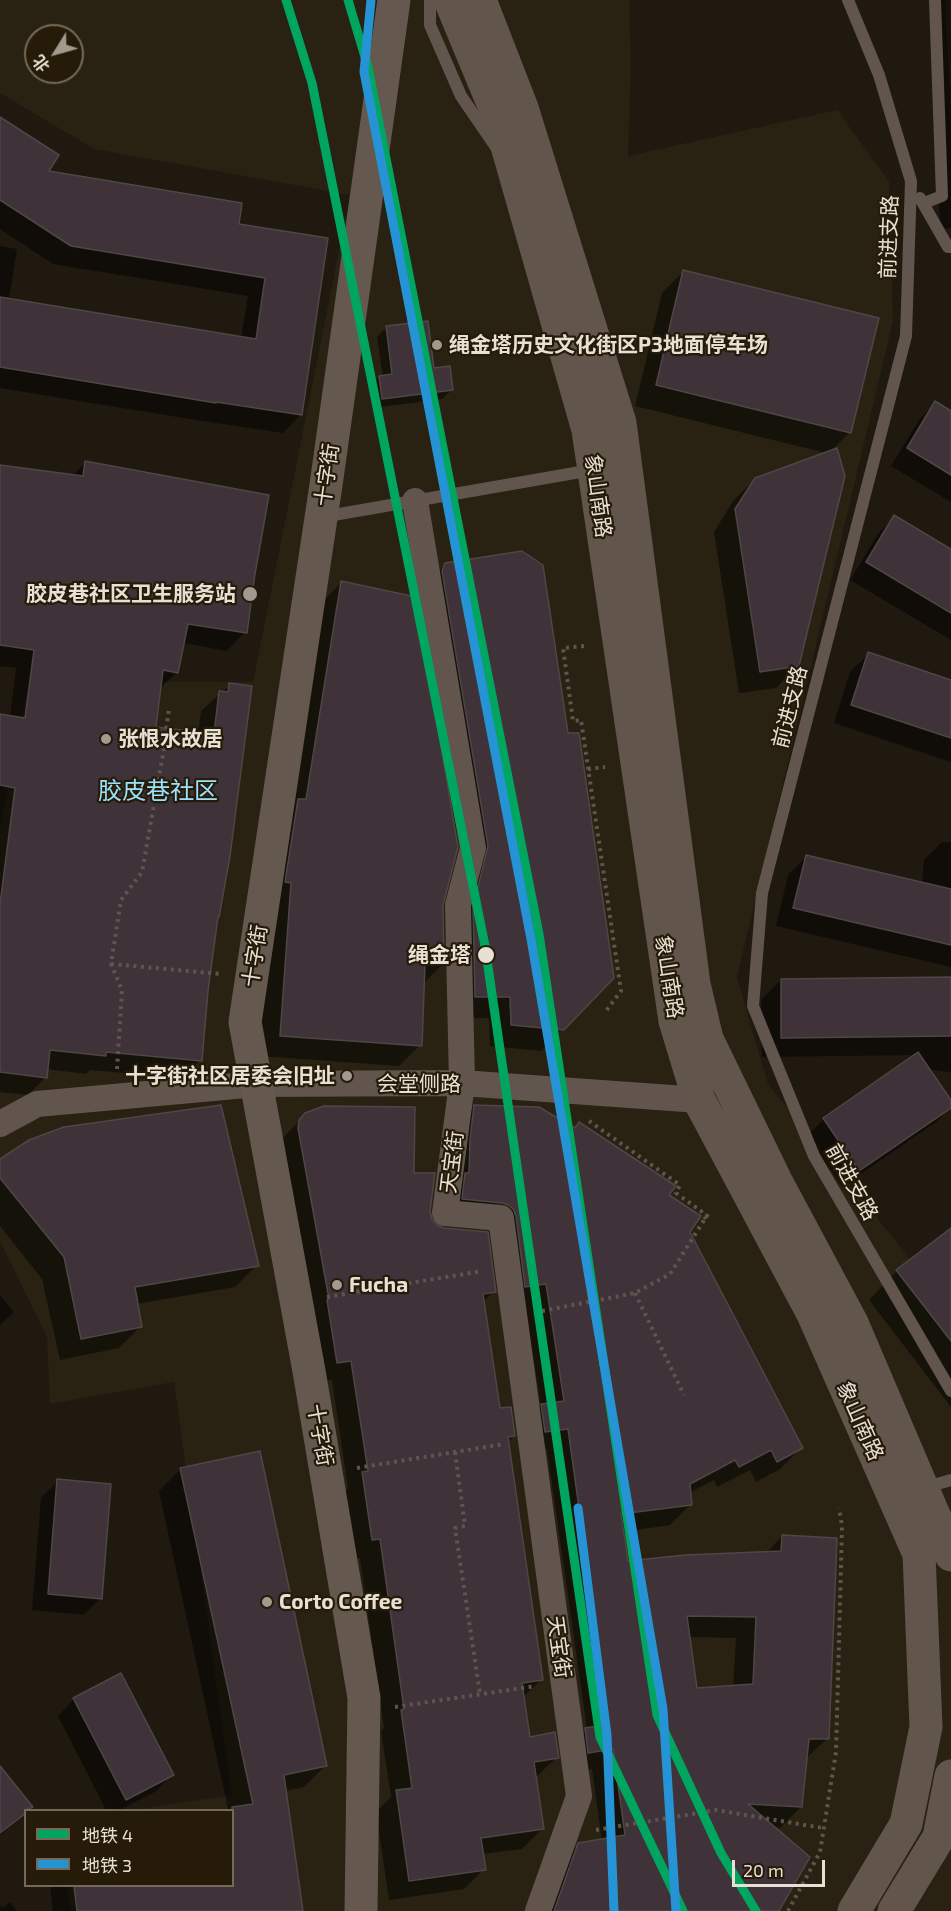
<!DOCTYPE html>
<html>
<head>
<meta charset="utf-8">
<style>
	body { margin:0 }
	#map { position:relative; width:951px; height:1911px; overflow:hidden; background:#1f190f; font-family:"Exo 2","Noto Sans SC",sans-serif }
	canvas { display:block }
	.legend { position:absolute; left:24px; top:1809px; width:210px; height:78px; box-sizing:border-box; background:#261b08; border:2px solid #736a5a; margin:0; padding:8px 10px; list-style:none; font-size:18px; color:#e7e0d4 }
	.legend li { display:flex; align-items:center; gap:12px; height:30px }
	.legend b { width:30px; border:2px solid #736a5a }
	.north { position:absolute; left:24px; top:24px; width:60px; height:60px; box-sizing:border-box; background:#261b08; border:2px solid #736a5a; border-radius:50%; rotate:233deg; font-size:16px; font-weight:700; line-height:24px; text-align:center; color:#e7e0d4 }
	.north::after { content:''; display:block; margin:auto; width:21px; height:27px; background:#a19a8f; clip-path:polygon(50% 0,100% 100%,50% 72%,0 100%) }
	.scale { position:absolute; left:732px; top:1860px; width:93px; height:27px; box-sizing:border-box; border:3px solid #e7e0d4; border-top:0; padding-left:8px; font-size:18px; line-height:21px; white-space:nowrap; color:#e7e0d4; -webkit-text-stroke:4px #261b08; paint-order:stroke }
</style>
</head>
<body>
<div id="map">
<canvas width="951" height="1911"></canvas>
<ul class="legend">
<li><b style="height:8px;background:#00a560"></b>地铁 4</li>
<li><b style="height:8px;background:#2693d5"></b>地铁 3</li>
</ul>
<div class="north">北</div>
<div class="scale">20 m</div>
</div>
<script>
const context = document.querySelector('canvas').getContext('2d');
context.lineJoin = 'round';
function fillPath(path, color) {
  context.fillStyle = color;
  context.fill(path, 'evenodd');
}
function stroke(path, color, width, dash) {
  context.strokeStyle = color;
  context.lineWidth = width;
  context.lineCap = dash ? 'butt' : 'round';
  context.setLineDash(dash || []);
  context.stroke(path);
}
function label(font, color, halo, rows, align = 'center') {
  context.font = font + ' "Exo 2","Noto Sans SC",sans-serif';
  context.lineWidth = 4.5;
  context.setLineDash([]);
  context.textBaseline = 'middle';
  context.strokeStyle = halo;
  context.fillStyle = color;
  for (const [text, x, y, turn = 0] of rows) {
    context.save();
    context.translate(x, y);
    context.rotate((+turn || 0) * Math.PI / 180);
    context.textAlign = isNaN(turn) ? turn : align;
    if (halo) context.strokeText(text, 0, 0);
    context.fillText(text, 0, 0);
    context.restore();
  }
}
const commercial = new Path2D(`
	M 0,0 L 629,0 L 631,66 L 628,156 L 837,110 L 889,181 L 893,321 L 737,977 L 768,1084 L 951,1309 L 951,1911 L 71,1911 L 67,1886 L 232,1886 L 232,1810 L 134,1810 L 232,1795 L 174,1382 L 50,1404 L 47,1337 L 0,1241 L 0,827 L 29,681 L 253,682 L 350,195 L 94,149 L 0,93 ZM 36,36 L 72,36 L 72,72 L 36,72 Z
	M 945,0 L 951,0 L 951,122 Z`);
const shadow = new Path2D(`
	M 931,0 L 951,0 L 951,228 L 940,229 Z
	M 0,119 L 46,173 L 237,226 L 327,240 L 301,414 L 283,433 L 196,420 L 0,388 L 0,246 L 17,249 L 9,300 L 241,338 L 248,296 L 53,264 L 0,229 Z
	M 684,271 L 850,432 L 830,452 L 797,666 L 776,688 L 739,693 L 714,532 L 733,501 L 755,479 L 826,453 L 635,406 L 662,293 Z
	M 386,328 L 452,390 L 442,399 L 373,408 L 370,386 L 379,377 L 383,377 L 377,337 Z
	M 935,403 L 951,412 L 951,502 L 891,466 L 919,420 Z
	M 86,462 L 245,632 L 227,651 L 183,643 L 177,672 L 159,690 L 154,728 L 198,734 L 201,711 L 230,685 L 216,918 L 200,1060 L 182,1078 L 90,1070 L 86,1074 L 47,1069 L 46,1077 L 28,1095 L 0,1092 L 0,715 L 10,717 L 16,668 L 0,666 L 0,467 L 72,476 Z
	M 894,517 L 951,551 L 951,640 L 850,580 L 878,534 Z
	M 446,564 L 562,1029 L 541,1051 L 490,1046 L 489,1018 L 454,1018 L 467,868 L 424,586 Z
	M 341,583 L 442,905 L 443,964 L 423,984 L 420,1045 L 399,1066 L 260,1056 L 270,903 L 320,604 Z
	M 868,654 L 951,682 L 951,762 L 834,723 L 850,672 Z
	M 942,842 L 951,842 L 951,967 L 776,926 L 788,875 L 806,857 L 922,884 L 924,860 Z
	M 951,978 L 951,1072 L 929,1070 L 951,1103 L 951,1107 L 936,1122 L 842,1187 L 807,1136 L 824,1119 L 917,1055 L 762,1057 L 761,1000 L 781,980 Z
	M 475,1106 L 667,1195 L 801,1448 L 780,1469 L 756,1482 L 750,1470 L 717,1487 L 714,1480 L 689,1493 L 691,1504 L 670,1525 L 622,1532 L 627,1563 L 766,1553 L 782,1536 L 828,1738 L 805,1759 L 801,1807 L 780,1828 L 773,1827 L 778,1911 L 541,1911 L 558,1866 L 579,1844 L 602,1841 L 592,1769 L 568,1773 L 565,1750 L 587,1729 L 547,1449 L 524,1452 L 521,1426 L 541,1406 L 525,1304 L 493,1230 L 442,1220 L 454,1127 ZM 688,1637 L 736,1638 L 733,1687 L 696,1690 Z
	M 306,1114 L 412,1175 L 429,1211 L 430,1220 L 494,1291 L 483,1302 L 499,1410 L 514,1436 L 508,1442 L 541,1680 L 523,1697 L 529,1738 L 557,1757 L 535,1778 L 542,1829 L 522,1849 L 482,1854 L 484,1869 L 464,1889 L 389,1900 L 376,1812 L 391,1797 L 381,1731 L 384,1728 L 360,1558 L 352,1559 L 343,1494 L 348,1488 L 332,1380 L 317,1382 L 279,1142 Z
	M 0,1160 L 257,1265 L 235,1287 L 136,1304 L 140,1327 L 119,1348 L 60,1360 L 42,1279 L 0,1226 Z
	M 951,1230 L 951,1407 L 869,1300 L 897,1271 Z
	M 0,1295 L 14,1312 L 0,1325 Z
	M 181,1469 L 326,1765 L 304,1787 L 285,1791 L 301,1911 L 53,1911 L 50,1886 L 232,1886 L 232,1810 L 218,1810 L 228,1809 L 159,1491 Z
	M 58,1481 L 101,1598 L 84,1615 L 32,1610 L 41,1498 Z
	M 74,1699 L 172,1775 L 155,1792 L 119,1810 L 106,1810 L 58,1716 Z
	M 0,1769 L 31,1807 L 0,1835 Z
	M 10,1902 L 17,1911 L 0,1911 L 0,1905 L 2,1908 Z`);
const building = new Path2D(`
	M 0,117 L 59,155 L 49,171 L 242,203 L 239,224 L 328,238 L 302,415 L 216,402 L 216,403 L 0,367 L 0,297 L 256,339 L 265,278 L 71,246 L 0,200 Z
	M 683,270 L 879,318 L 851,433 L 656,385 Z
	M 428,321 L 434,368 L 450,366 L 453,390 L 382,399 L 379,376 L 392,374 L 386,326 Z
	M 935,401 L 951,411 L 951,475 L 907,448 Z
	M 837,448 L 845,476 L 799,666 L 760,672 L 735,509 L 755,478 Z
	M 85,461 L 269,495 L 255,574 L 247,633 L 188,624 L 178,673 L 163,670 L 156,727 L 214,734 L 219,691 L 228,692 L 229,683 L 252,686 L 230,856 L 219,917 L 218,917 L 208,991 L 202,1061 L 106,1052 L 106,1056 L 50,1050 L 47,1078 L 0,1072 L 0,904 L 15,788 L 0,785 L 0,714 L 25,718 L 34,650 L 0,645 L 0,465 L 83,476 Z
	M 894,515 L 951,549 L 951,613 L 866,562 Z
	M 522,551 L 543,565 L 568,733 L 579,733 L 614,978 L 564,1030 L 511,1025 L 510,997 L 475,997 L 473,907 L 488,846 L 442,571 L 445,563 Z
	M 341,581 L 416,597 L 458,847 L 443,905 L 444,965 L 425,964 L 422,1046 L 280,1036 L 291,883 L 285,882 L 298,799 L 306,799 Z
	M 868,652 L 951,680 L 951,738 L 851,705 Z
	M 806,855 L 951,889 L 951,945 L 793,908 Z
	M 951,977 L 951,1036 L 781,1038 L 781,979 Z
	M 918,1052 L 951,1100 L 951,1108 L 859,1171 L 823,1118 Z
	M 221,1105 L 259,1266 L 135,1287 L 142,1327 L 81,1339 L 64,1257 L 0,1178 L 0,1159 L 29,1140 L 64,1127 Z
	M 474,1105 L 539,1107 L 575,1128 L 579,1122 L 676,1186 L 669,1195 L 701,1216 L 690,1232 L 803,1448 L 777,1462 L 771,1450 L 739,1467 L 735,1460 L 690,1484 L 692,1505 L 621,1514 L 628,1561 L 685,1555 L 781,1551 L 782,1535 L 837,1538 L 829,1739 L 809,1739 L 802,1807 L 748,1804 L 810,1857 L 779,1911 L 554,1911 L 578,1843 L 625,1835 L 613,1749 L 588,1753 L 585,1728 L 609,1724 L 568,1429 L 545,1432 L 541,1404 L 564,1401 L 546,1284 L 525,1287 L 516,1216 L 513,1209 L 508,1205 L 502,1203 L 462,1199 L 465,1173 L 469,1173 L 470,1139 ZM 687,1616 L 756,1617 L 753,1684 L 697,1688 Z
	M 324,1106 L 415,1107 L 414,1173 L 435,1173 L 430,1211 L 432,1219 L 437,1225 L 444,1228 L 488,1232 L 496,1292 L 483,1294 L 500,1408 L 511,1407 L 515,1436 L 508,1437 L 543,1680 L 522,1683 L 530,1737 L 555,1732 L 559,1758 L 534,1762 L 544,1829 L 481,1838 L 486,1870 L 409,1881 L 396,1790 L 412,1788 L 401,1710 L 404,1709 L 380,1539 L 372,1540 L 362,1472 L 368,1471 L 351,1361 L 337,1363 L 327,1300 L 329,1299 L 298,1128 L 299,1120 L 305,1113 Z
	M 951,1228 L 951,1341 L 896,1270 Z
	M 260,1451 L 327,1766 L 284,1775 L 303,1911 L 77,1911 L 74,1886 L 232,1886 L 232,1807 L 253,1804 L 180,1468 Z
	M 57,1479 L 111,1484 L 102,1599 L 48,1594 Z
	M 121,1673 L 174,1775 L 126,1800 L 73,1698 Z
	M 0,1766 L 33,1807 L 26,1810 L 26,1813 L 0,1833 Z`);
const path = new Path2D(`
	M 584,646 L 563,648 L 573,721 L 581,720 L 621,991 L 606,1011
	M 588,769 L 605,767
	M 111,964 L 221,974
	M 117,1069 L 122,990 L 111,964 L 121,900 L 142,872 L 164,749 L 169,708
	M 589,1121 L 680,1185 L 676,1193 L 701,1211 L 706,1219
	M 635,1293 L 684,1395
	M 327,1297 L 482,1271
	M 542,1311 L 635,1293 L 670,1274 L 708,1214
	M 455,1452 L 465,1526 L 455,1528 L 480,1694
	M 357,1468 L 504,1444
	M 395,1707 L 536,1686
	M 596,1830 L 716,1810 L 823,1828
	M 788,1911 L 820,1852 L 836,1752 L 841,1566 L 842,1526 L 839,1508`);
const lane = new Path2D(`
	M 430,0 L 430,25 L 461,96 L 496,147
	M 848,0 L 879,75 L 911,181 L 906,336 L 762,893 L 753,1006 L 814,1156 L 951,1391
	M 920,198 L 948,247 L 951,247
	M 924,203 L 942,196 L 935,0
	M 322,517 L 592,470
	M 923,1488 L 951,1480`);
const street = new Path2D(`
	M 415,501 L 473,848 L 458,905 L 462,1083 L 445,1213 L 501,1218 L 579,1796 L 538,1911
	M 0,1124 L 37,1104 L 257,1084 L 462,1083 L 699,1100`);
const secondary = new Path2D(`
	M 361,1911 L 364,1698 L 309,1371 L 245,1022 L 326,485 L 394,0`);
const primary = new Path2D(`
	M 450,0 L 499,118 L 588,430 L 675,1021 L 699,1100 L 813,1314 L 919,1554 L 926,1727 L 906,1824 L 854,1911
	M 480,0 L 522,108 L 620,423 L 694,984 L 707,1039 L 776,1181 L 852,1323 L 951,1555
	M 894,1911 L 939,1837 L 951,1776`);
const metro1 = new Path2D(`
	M 286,0 L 312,83 L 485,946 L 600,1737 L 683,1911
	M 348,0 L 368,67 L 539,934 L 657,1715 L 721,1853 L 756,1911`);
const metro2 = new Path2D(`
	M 371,0 L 364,72 L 531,939 L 663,1709 L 676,1911
	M 578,1508 L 607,1735 L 614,1911`);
const markers = [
	[437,345,6,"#a19a8f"],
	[250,594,8,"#a19a8f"],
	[106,739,6,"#a19a8f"],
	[486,955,9,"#e7e0d4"],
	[347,1076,6,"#a19a8f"],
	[337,1285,6,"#a19a8f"],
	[267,1602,6,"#a19a8f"]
];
const streetNames = [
	["前进支路",889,237,-88],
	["十字街",327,475,-82],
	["象山南路",598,496,82],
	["前进支路",790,707,-76],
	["十字街",255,956,-81],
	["象山南路",669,977,81],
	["会堂侧路",419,1084],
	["天宝街",452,1162,-83],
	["前进支路",852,1182,61],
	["象山南路",860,1421,66],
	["十字街",320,1435,80],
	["天宝街",559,1647,82]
];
const poiNames = [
	["绳金塔历史文化街区P3地面停车场",449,345],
	["胶皮巷社区卫生服务站",236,594,"right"],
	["张恨水故居",118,739],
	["十字街社区居委会旧址",335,1076,"right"],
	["Fucha",349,1285],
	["Corto Coffee",279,1602]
];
const stopNames = [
	["绳金塔",471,955]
];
const quarterNames = [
	["胶皮巷社区",158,791]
];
fillPath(commercial, '#292212');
fillPath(shadow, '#0007');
fillPath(building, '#403239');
stroke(building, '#4d4746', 1.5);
stroke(path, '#5e554e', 4, [3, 4.5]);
stroke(lane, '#61554e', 12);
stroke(street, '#61554e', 26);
stroke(secondary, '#65584f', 33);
stroke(primary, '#62554b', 33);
stroke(metro1, '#00a560', 9);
stroke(metro2, '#2693d5', 9);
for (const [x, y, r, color] of markers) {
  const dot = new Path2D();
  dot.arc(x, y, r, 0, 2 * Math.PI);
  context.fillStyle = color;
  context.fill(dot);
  stroke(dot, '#261b08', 2);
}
label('21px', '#e7e0d4', '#261b08', streetNames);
label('bold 21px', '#e7e0d4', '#261b08', poiNames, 'left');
label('bold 21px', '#e7e0d4', '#261b08', stopNames, 'right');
label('24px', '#9be1fd', '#261b08', quarterNames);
</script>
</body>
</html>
